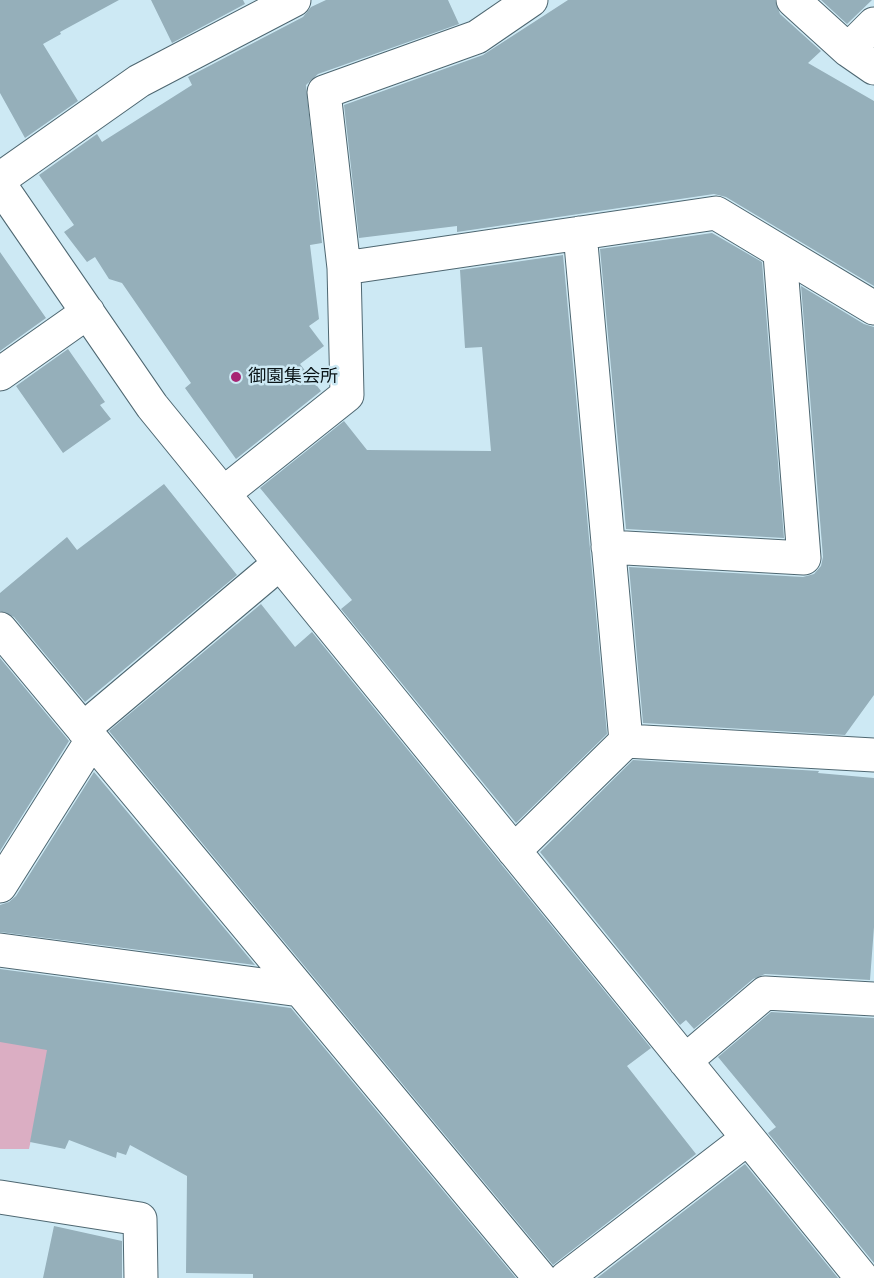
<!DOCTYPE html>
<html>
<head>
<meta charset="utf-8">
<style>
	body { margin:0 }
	canvas { display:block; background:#cde9f4 }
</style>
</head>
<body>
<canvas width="874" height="1278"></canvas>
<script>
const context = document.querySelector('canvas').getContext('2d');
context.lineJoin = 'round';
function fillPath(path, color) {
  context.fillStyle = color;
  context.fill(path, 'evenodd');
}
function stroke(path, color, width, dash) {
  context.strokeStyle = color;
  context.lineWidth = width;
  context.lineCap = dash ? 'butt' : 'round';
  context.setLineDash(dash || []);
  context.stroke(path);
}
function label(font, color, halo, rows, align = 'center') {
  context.font = font + ' Rubik,"Noto Sans JP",sans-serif';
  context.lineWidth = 5;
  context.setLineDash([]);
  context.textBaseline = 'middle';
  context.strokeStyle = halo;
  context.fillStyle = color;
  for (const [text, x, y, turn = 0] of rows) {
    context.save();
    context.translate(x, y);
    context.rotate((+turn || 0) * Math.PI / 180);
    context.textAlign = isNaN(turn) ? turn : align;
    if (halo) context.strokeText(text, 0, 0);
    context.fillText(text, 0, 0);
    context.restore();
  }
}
const green = new Path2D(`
	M 0,1037 L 51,1045 L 29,1149 L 0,1149 Z`);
const building = new Path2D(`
	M 0,0 L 119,0 L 60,32 L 61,34 L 43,44 L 78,101 L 25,138 L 0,93 Z
	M 151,0 L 243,0 L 245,4 L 172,43 Z
	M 326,0 L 448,0 L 459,24 L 318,74 L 306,85 L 322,243 L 310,245 L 319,319 L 309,326 L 324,346 L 300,364 L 321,391 L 236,459 L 185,388 L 191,383 L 122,283 L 109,279 L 95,257 L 87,262 L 64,232 L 74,225 L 39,175 L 97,134 L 102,142 L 192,85 L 188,77 L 303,17 L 311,7 Z
	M 568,0 L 775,0 L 780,14 L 821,51 L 808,63 L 874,101 L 874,286 L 726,197 L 714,194 L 457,232 L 457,226 L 359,238 L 344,105 L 483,55 Z
	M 821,0 L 872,0 L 847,24 Z
	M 712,233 L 762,262 L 784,538 L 626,529 L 600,249 Z
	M 0,252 L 46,318 L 0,351 Z
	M 563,255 L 607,734 L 516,823 L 341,609 L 352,600 L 260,488 L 344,421 L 367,450 L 491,451 L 482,347 L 465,348 L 460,270 Z
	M 801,286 L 864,324 L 874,327 L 874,695 L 845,735 L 643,723 L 629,567 L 803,577 L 814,574 L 821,566 L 823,557 Z
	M 68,349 L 105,402 L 100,405 L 111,419 L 63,453 L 16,386 Z
	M 164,484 L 237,575 L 85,702 L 14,617 L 0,611 L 0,593 L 67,537 L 77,550 Z
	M 261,604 L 295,647 L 312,632 L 651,1048 L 627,1066 L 696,1154 L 553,1265 L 109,731 Z
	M 0,658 L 69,741 L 0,851 Z
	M 633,760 L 819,771 L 818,773 L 874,778 L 874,927 L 870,980 L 765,974 L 753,979 L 694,1029 L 686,1020 L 680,1025 L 540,852 Z
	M 94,772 L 255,965 L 0,932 L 0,905 L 9,902 L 16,896 Z
	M 0,969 L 291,1008 L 516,1278 L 253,1278 L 253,1274 L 186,1273 L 187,1176 L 130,1145 L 126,1155 L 117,1152 L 116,1158 L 69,1140 L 65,1149 L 30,1142 L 47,1050 L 0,1042 Z
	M 771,1012 L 874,1018 L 874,1263 L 768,1133 L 776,1127 L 718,1057 Z
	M 745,1164 L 838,1278 L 597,1278 Z
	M 54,1226 L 122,1241 L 122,1278 L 43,1278 Z`);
const minor = new Path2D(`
	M 793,0 L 848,50 L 874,68
	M 848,50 L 874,24
	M 0,179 L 139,81 L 294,0
	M 0,185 L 152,406 L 862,1278
	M 580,233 L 626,741
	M 344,268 L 716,213 L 874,308
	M 0,374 L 88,312
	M 224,493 L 347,395 L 344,268 L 324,92 L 477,37 L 531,0
	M 608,547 L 804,558 L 780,254
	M 0,629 L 540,1278
	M 83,729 L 280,563
	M 514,851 L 626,741 L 874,755
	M 0,886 L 92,740
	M 0,950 L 300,990
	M 685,1061 L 765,993 L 874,999
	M 0,1197 L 140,1219 L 141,1278
	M 566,1278 L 748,1138`);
const markers = [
	[236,377,6,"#a72573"]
];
const poiNames = [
	["御園集会所",248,377]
];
fillPath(green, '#dbaec3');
fillPath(building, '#95afba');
stroke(minor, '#4e6771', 35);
stroke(minor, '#fff', 33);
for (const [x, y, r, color] of markers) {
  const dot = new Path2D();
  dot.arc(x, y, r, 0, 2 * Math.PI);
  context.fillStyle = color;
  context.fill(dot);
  stroke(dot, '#cde9f4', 2);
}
label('18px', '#0a1417', '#cde9f4', poiNames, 'left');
</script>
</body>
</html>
